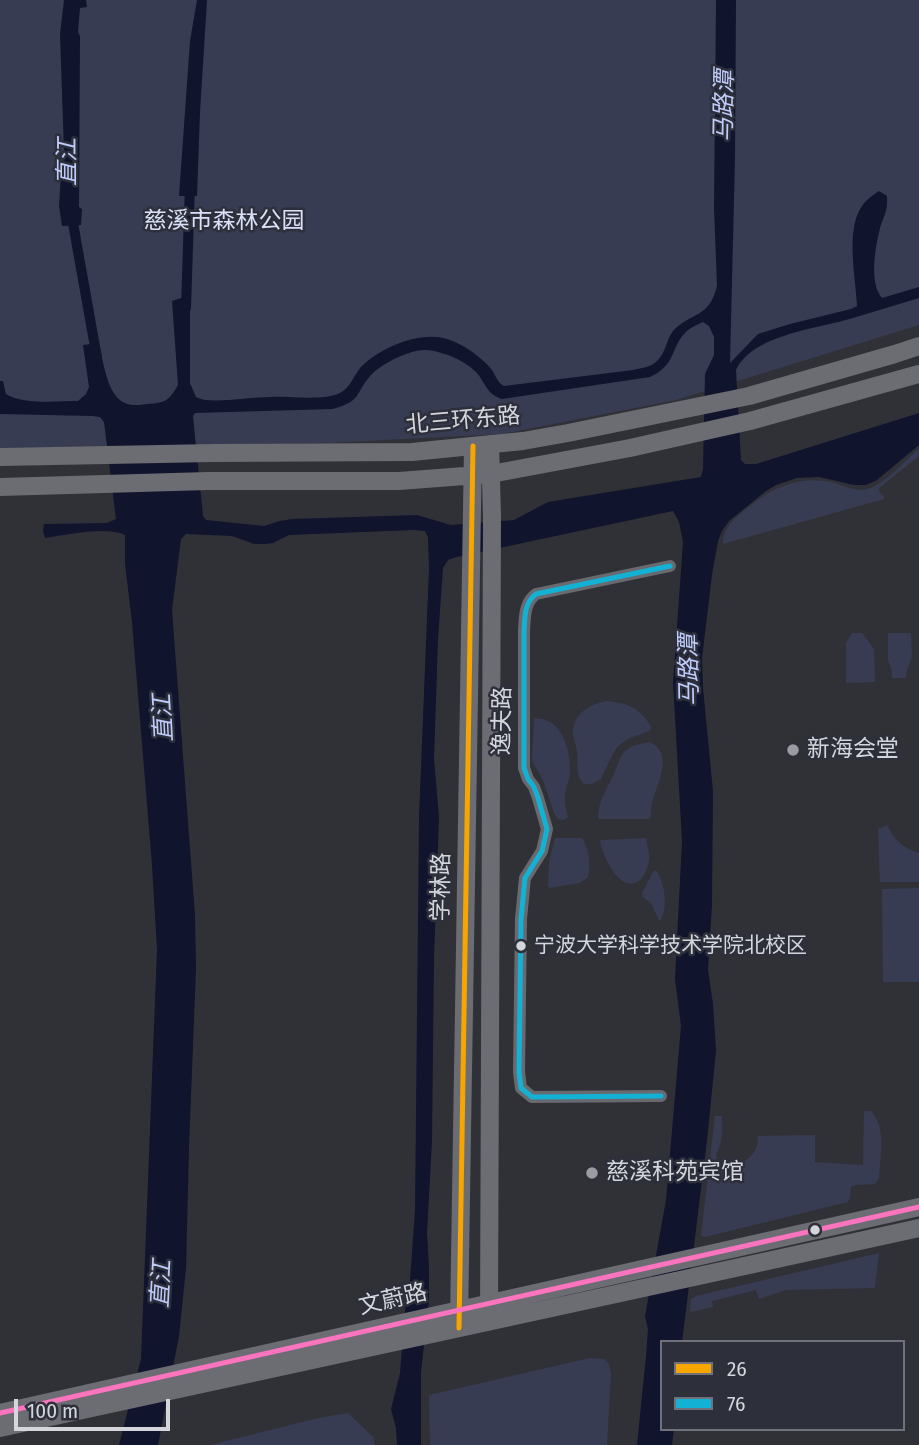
<!DOCTYPE html>
<html>
<head>
<meta charset="utf-8">
<style>
	body { margin:0 }
	#map { position:relative; width:919px; height:1445px; overflow:hidden; background:#303137; font-family:"Fira Sans Condensed",sans-serif }
	canvas { display:block }
	.legend { position:absolute; left:660px; top:1340px; width:245px; height:91px; box-sizing:border-box; background:#2d303a; border:2px solid #70727b; margin:0; padding:9px 12px; list-style:none; font-size:21px; color:#d4d6dc }
	.legend li { display:flex; align-items:center; gap:14px; height:35px }
	.legend b { width:35px; border:2px solid #70727b }
	.scale { position:absolute; left:14px; top:1399px; width:156px; height:32px; box-sizing:border-box; border:4px solid #d4d6dc; border-top:0; padding-left:9px; font-size:21px; line-height:24px; white-space:nowrap; color:#d4d6dc; -webkit-text-stroke:5px #2d303a; paint-order:stroke }
</style>
</head>
<body>
<div id="map">
<canvas width="919" height="1445"></canvas>
<ul class="legend">
<li><b style="height:9px;background:#f7a600"></b>26</li>
<li><b style="height:9px;background:#13b2d5"></b>76</li>
</ul>
<div class="scale">100 m</div>
</div>
<script>
const context = document.querySelector('canvas').getContext('2d');
context.lineJoin = 'round';
function fillPath(path, color) {
  context.fillStyle = color;
  context.fill(path, 'evenodd');
}
function stroke(path, color, width, dash) {
  context.strokeStyle = color;
  context.lineWidth = width;
  context.lineCap = dash ? 'butt' : 'round';
  context.setLineDash(dash || []);
  context.stroke(path);
}
function label(font, color, halo, rows, align = 'center') {
  context.font = font + ' "Fira Sans Condensed","Noto Sans SC",sans-serif';
  context.lineWidth = 5;
  context.setLineDash([]);
  context.textBaseline = 'middle';
  context.strokeStyle = halo;
  context.fillStyle = color;
  for (const [text, x, y, turn = 0] of rows) {
    context.save();
    context.translate(x, y);
    context.rotate((+turn || 0) * Math.PI / 180);
    context.textAlign = isNaN(turn) ? turn : align;
    if (halo) context.strokeText(text, 0, 0);
    context.fillText(text, 0, 0);
    context.restore();
  }
}
const green = new Path2D(`
	M 0,0 L 919,0 L 919,325 L 676,400 L 502,434 L 326,443 L 0,448 Z
	M 919,449 L 919,456 L 879,488 L 879,491 L 884,497 L 884,499 L 723,544 C 723,528 734,519 746,509 C 769,490 794,477 825,481 C 840,483 853,493 868,489 C 885,484 905,460 919,449 Z
	M 852,633 L 862,633 L 874,649 L 875,682 L 846,683 L 846,643 Z
	M 888,633 L 911,633 L 912,657 L 907,670 L 906,678 L 892,678 L 892,671 L 888,660 Z
	M 606,701 C 629,703 639,708 651,726 L 650,731 C 612,743 618,746 601,779 L 592,784 L 584,784 C 574,774 579,764 577,752 C 576,744 572,736 573,729 C 576,711 591,705 606,701 Z
	M 534,718 C 538,719 542,718 546,720 C 565,727 571,755 570,773 C 570,779 567,784 566,789 C 564,799 565,807 568,817 L 564,820 L 558,819 L 554,813 L 543,780 L 532,761 Z
	M 649,742 C 675,752 657,785 652,802 C 651,808 651,814 650,819 L 598,819 C 598,802 605,792 612,778 C 617,770 618,759 624,752 C 630,745 641,744 649,742 Z
	M 887,825 C 894,840 903,848 919,853 L 919,882 L 880,882 L 878,829 Z
	M 555,838 L 582,838 C 589,850 591,863 588,877 L 580,883 L 550,888 L 548,886 L 549,861 Z
	M 646,838 C 647,845 650,853 649,860 C 648,867 645,875 640,880 C 620,896 602,855 600,840 Z
	M 656,870 C 665,884 668,905 661,920 L 659,921 L 651,903 L 643,897 L 642,893 L 653,872 Z
	M 919,888 L 919,982 L 883,982 L 882,889 Z
	M 864,1111 L 871,1111 C 887,1128 880,1157 879,1178 L 875,1184 L 856,1185 L 851,1187 L 850,1198 L 848,1202 L 705,1237 L 701,1236 L 715,1116 L 722,1116 C 722,1124 723,1132 721,1140 C 719,1153 711,1154 722,1168 C 734,1168 751,1161 756,1148 C 758,1144 757,1140 758,1136 L 815,1135 L 815,1162 L 863,1165 Z
	M 879,1253 L 875,1288 L 786,1290 L 759,1299 L 756,1290 L 712,1301 L 713,1307 L 690,1312 L 691,1299 L 696,1296 Z
	M 590,1358 L 604,1359 L 609,1364 L 611,1373 L 607,1445 L 430,1445 L 429,1395 Z
	M 348,1413 L 373,1437 L 375,1445 L 210,1445 L 318,1418 Z`);
const water = new Path2D(`
	M 64,0 L 86,0 L 87,7 L 80,8 L 78,32 L 80,36 L 79,207 L 82,209 L 81,225 L 62,226 L 59,206 L 61,174 L 64,152 L 60,34 Z
	M 197,0 L 207,0 L 200,112 L 197,196 L 179,196 L 190,41 Z
	M 716,0 L 736,0 L 735,158 L 730,363 L 758,334 L 790,324 L 851,309 L 857,306 C 856,278 845,230 862,206 C 867,199 872,196 879,191 L 887,196 C 888,211 884,215 880,228 C 875,248 869,283 882,298 L 919,287 L 919,298 C 895,305 871,313 846,320 C 813,329 752,336 736,370 L 741,460 L 745,464 L 756,464 L 919,413 L 919,445 L 877,480 L 866,485 L 854,485 L 819,477 L 797,478 L 776,485 L 766,491 L 729,521 L 722,531 L 718,541 L 712,575 L 702,658 L 703,688 L 713,791 L 712,904 L 708,970 L 713,1004 L 716,1051 L 707,1141 L 682,1342 L 662,1342 L 662,1429 L 674,1429 L 672,1445 L 637,1445 L 646,1356 L 648,1329 L 645,1316 L 666,1200 L 681,1026 L 675,979 L 682,841 L 673,682 L 683,542 L 679,522 L 673,511 L 457,557 L 448,560 L 443,568 L 438,639 L 434,759 L 439,817 L 434,958 L 432,1141 L 427,1233 L 429,1267 L 429,1300 L 421,1372 L 421,1445 L 397,1445 L 396,1428 L 391,1409 L 400,1373 L 405,1310 L 410,1280 L 415,1210 L 419,817 L 429,568 L 428,537 L 425,531 L 414,530 L 289,535 L 273,543 L 265,544 L 254,544 L 232,536 L 186,534 L 181,539 L 172,610 L 195,915 L 196,968 L 189,1148 L 186,1268 L 179,1336 L 158,1445 L 119,1445 L 141,1359 L 157,950 L 152,865 L 132,622 L 125,564 L 125,535 C 105,526 67,535 45,538 L 43,531 L 44,524 L 107,523 L 116,519 L 104,422 L 100,417 L 92,416 L 0,414 L 0,381 L 3,381 L 6,394 C 24,405 57,401 78,401 L 86,394 L 89,387 L 83,345 L 99,343 C 103,360 107,396 125,403 C 131,406 140,405 147,404 C 165,403 169,401 178,385 L 172,301 L 190,295 L 190,383 L 196,397 C 199,398 203,400 206,400 C 224,402 252,397 271,397 C 289,396 325,401 340,393 C 349,389 354,376 360,368 C 378,349 416,332 443,338 C 459,341 482,357 492,370 C 496,376 497,382 504,386 L 633,370 C 642,368 652,367 658,360 C 666,352 666,340 673,331 C 692,311 709,319 717,286 L 714,208 ZM 703,322 L 709,326 L 714,337 L 714,355 L 705,374 L 703,469 L 701,477 L 548,502 L 514,520 L 451,525 L 417,515 L 292,519 L 280,521 L 264,526 L 206,520 L 203,516 L 193,416 L 195,413 L 333,409 C 364,400 354,393 372,374 C 383,363 411,349 426,350 C 433,350 441,353 448,355 C 458,359 468,364 476,372 C 486,383 486,394 502,399 L 650,377 C 678,364 669,347 688,330 C 692,327 698,324 703,322 Z`);
const canal = new Path2D(`
	M 71,212 L 97,358
	M 186,308 L 190,184`);
const minor = new Path2D(`
	M 661,1096 L 532,1097 L 521,1088 L 519,1072 L 521,919 L 525,878 L 542,851 L 547,829 L 538,798 L 534,787 L 528,779 L 524,768 L 524,631 C 525,617 524,603 536,594 L 670,566`);
const secondary = new Path2D(`
	M 0,457 L 214,453 L 412,452 L 523,441 L 568,433 L 749,396 L 895,354 L 919,346
	M 0,487 L 208,481 L 399,481 L 491,474 L 630,448 L 750,421 L 919,374
	M 489,1315 L 492,516 L 490,444
	M 459,1321 L 473,446
	M 0,1413 L 919,1207
	M 0,1428 L 919,1228`);
const bus1 = new Path2D(`
	M 459,1328 L 473,446`);
const bus2 = new Path2D(`
	M 661,1096 L 532,1097 L 521,1088 L 519,1072 L 521,919 L 525,878 L 542,851 L 547,829 L 538,798 L 534,787 L 528,779 L 524,768 L 524,631 C 525,617 524,603 536,594 L 670,566`);
const bus3 = new Path2D(`
	M 0,1413 L 919,1207`);
const markers = [
	[793,750,7,"#9b9ca2"],
	[521,946,6,"#d4d6dc"],
	[592,1173,7,"#9b9ca2"],
	[815,1230,6,"#d4d6dc"]
];
const busNames = [
	["宁波大学科学技术学院北校区",534,946]
];
const parkNames = [
	["慈溪市森林公园",224,222]
];
const streetNames = [
	["北三环东路",463,421,-5],
	["逸夫路",503,721,-89],
	["学林路",442,887,-89],
	["文蔚路",393,1300,-13]
];
const poiNames = [
	["新海会堂",807,750],
	["慈溪科苑宾馆",606,1173]
];
const waterNames = [
	["马路潭",725,106,-89],
	["直江",68,162,-90],
	["马路潭",690,670,-91],
	["直江",164,718,-93],
	["直江",162,1284,-87]
];
fillPath(green, '#373c53');
fillPath(water, '#10142d');
stroke(canal, '#10142d', 10);
stroke(minor, '#686a70', 12);
stroke(secondary, '#6c6c73', 18);
stroke(bus1, '#f7a600', 5);
stroke(bus2, '#13b2d5', 5);
stroke(bus3, '#fc73be', 5);
for (const [x, y, r, color] of markers) {
  const dot = new Path2D();
  dot.arc(x, y, r, 0, 2 * Math.PI);
  context.fillStyle = color;
  context.fill(dot);
  stroke(dot, '#2d303a', 2.5);
}
label('21px', '#d4d6dc', '#2d303a', busNames, 'left');
label('23px', '#d9e0f8', '#2d303a', parkNames);
label('23px', '#d4d6dc', '#2d303a', streetNames);
label('23px', '#d4d6dc', '#2d303a', poiNames, 'left');
label('italic 24px', '#bfcbfb', '#2d303a', waterNames);
</script>
</body>
</html>
